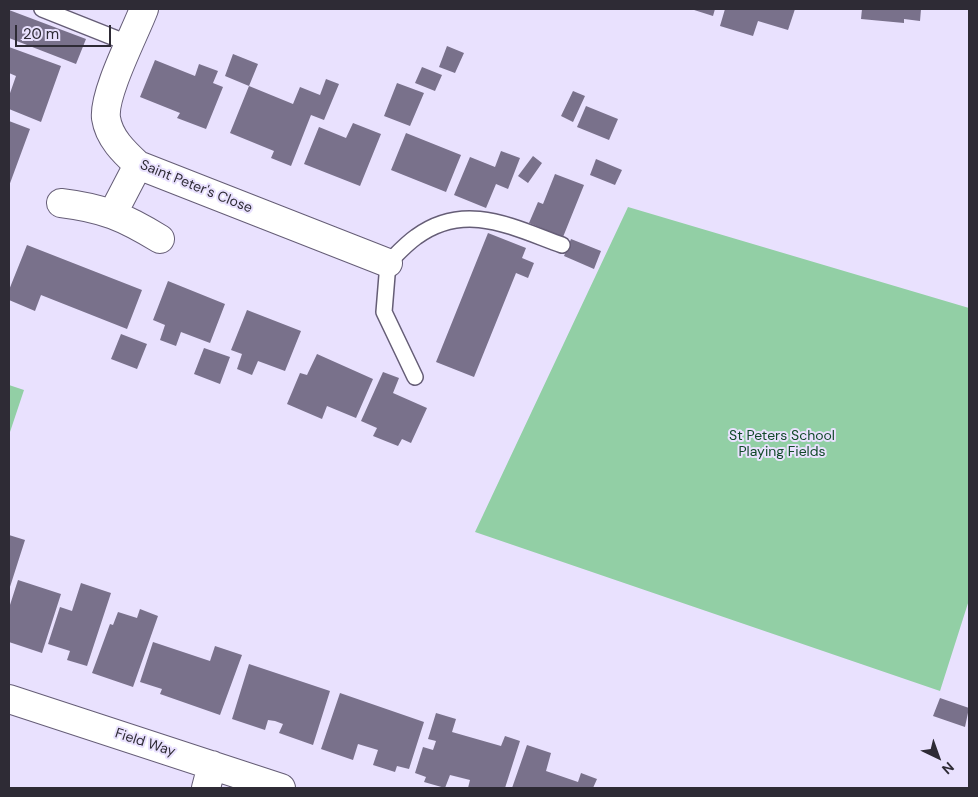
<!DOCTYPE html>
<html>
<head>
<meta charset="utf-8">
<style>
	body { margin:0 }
	#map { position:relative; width:978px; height:797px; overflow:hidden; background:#e9e1fe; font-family:"DM Sans",sans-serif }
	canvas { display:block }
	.frame { position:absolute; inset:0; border:10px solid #2e2b35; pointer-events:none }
	.north { position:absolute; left:913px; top:732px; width:50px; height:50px; -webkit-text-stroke:4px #e9e1fe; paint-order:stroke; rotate:138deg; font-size:14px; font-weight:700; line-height:20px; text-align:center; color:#2e2b35 }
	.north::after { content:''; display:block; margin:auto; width:18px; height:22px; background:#2e2b35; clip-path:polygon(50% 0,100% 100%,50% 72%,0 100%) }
	.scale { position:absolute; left:15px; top:25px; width:96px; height:22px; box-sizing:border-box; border:2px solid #2e2b35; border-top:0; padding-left:6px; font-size:15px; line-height:18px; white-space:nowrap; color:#2e2b35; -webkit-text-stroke:4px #e9e1fe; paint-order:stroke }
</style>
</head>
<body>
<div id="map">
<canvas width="978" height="797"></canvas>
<div class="frame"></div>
<div class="north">N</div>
<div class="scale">20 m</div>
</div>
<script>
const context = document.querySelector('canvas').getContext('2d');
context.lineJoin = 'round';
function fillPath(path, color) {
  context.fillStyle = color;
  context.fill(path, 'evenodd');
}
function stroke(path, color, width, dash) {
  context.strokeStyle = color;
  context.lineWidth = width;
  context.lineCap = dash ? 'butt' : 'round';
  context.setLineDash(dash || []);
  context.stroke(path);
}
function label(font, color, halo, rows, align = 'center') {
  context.font = font + ' "DM Sans",sans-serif';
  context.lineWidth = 4;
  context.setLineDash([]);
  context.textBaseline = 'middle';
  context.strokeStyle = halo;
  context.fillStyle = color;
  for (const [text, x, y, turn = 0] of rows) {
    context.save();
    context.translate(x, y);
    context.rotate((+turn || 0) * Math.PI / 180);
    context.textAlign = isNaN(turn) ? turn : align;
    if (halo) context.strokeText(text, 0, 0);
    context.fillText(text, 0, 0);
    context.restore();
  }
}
const green = new Path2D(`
	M 628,207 L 969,308 L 969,600 L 940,691 L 475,532 Z
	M 9,385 L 24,390 L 9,435 Z`);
const building = new Path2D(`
	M 691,9 L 715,9 L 713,16 Z
	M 725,9 L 795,9 L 788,30 L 758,21 L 753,36 L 720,26 Z
	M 862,9 L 921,9 L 920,21 L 904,19 L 904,23 L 861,19 Z
	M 9,10 L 86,39 L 76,64 L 9,38 Z
	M 447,46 L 464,53 L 455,73 L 439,67 Z
	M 9,47 L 61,66 L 41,122 L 9,109 L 9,96 L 16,76 L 9,73 Z
	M 233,54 L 258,64 L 249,86 L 225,76 Z
	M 155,60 L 195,76 L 199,64 L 218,71 L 213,83 L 223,87 L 206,129 L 177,118 L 180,113 L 140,97 Z
	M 422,67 L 442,75 L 435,91 L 415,83 Z
	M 326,79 L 339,84 L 324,120 L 311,115 L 291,166 L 271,158 L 274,151 L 230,133 L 249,86 L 293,104 L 300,87 L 320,95 Z
	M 397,83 L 424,93 L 410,126 L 384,116 Z
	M 573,91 L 585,96 L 573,122 L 561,116 Z
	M 586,106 L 618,119 L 609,140 L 577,127 Z
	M 9,121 L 30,129 L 9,186 Z
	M 353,123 L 381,134 L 360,186 L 304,164 L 319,127 L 346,138 Z
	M 406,133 L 461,155 L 446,192 L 391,170 Z
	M 501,151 L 520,158 L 508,189 L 496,184 L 486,208 L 454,195 L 470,157 L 495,167 Z
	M 533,156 L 542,163 L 528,183 L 518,176 Z
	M 596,159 L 622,170 L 615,185 L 590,175 Z
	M 555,174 L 584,185 L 563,237 L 529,223 L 538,202 L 543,204 Z
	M 488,233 L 526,248 L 522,258 L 534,263 L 528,278 L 516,273 L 474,377 L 436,362 Z
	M 571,239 L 601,251 L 594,269 L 564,256 Z
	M 27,245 L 142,290 L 127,329 L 41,295 L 35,311 L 9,300 L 9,290 Z
	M 168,281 L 225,304 L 210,343 L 181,332 L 176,346 L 160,340 L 165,325 L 153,320 Z
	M 247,310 L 301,331 L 285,371 L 258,361 L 252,375 L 237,369 L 242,354 L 231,350 Z
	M 121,334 L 147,344 L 137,369 L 111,359 Z
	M 204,348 L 230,357 L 220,384 L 194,374 Z
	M 317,354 L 373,379 L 356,418 L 327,406 L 322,419 L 287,404 L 300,373 L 307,375 Z
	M 383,372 L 399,378 L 393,393 L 427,408 L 411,443 L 402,439 L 398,446 L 373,436 L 377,428 L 361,421 Z
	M 9,535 L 25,540 L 9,590 Z
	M 18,580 L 61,594 L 42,653 L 9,642 L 9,608 Z
	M 81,583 L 111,593 L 87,666 L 67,660 L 70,651 L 48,644 L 60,607 L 72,611 Z
	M 140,609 L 158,616 L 133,687 L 92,673 L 110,624 L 113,625 L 118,612 L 137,618 Z
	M 153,642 L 210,661 L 215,646 L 242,655 L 220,715 L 160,694 L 162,689 L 140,682 Z
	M 249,664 L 330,691 L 313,745 L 279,733 L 283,724 L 275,721 L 268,720 L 265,730 L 232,719 Z
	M 340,693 L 424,722 L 409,769 L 397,766 L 395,772 L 373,765 L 378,750 L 358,744 L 353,760 L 321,749 Z
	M 940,698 L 969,708 L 965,727 L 933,716 Z
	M 436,713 L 456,719 L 452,732 L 501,746 L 505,736 L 520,741 L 505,788 L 468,788 L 470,780 L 450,775 L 445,788 L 424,782 L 426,777 L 415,773 L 423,747 L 433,750 L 436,741 L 428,739 Z
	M 527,745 L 551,753 L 546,771 L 578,782 L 581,773 L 597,779 L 593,788 L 512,788 Z`);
const lane = new Path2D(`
	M 42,9 L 130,44
	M 415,377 L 384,312 L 388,263 C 397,254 406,244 416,237 C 465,201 512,227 562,245`);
const street = new Path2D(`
	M 144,9 C 135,33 103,94 106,118 C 109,138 124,152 138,165 L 388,263
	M 61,203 C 103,208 124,217 160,239
	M 113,213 L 138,165
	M 9,699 L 281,788
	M 206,788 L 212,765`);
const streetNames = [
	["Saint Peter's Close",196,187,22],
	["Field Way",145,743,18]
];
const parkNames = [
	["St Peters School",782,436],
	["Playing Fields",782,452]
];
fillPath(green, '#92cfa5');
fillPath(building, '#79718b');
stroke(lane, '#655d76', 18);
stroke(street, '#655d76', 30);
stroke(lane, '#fff', 15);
stroke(street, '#fff', 28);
label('14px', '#2e2b35', '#e9e1fe', streetNames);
label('14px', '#114929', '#e9e1fe', parkNames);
</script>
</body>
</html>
